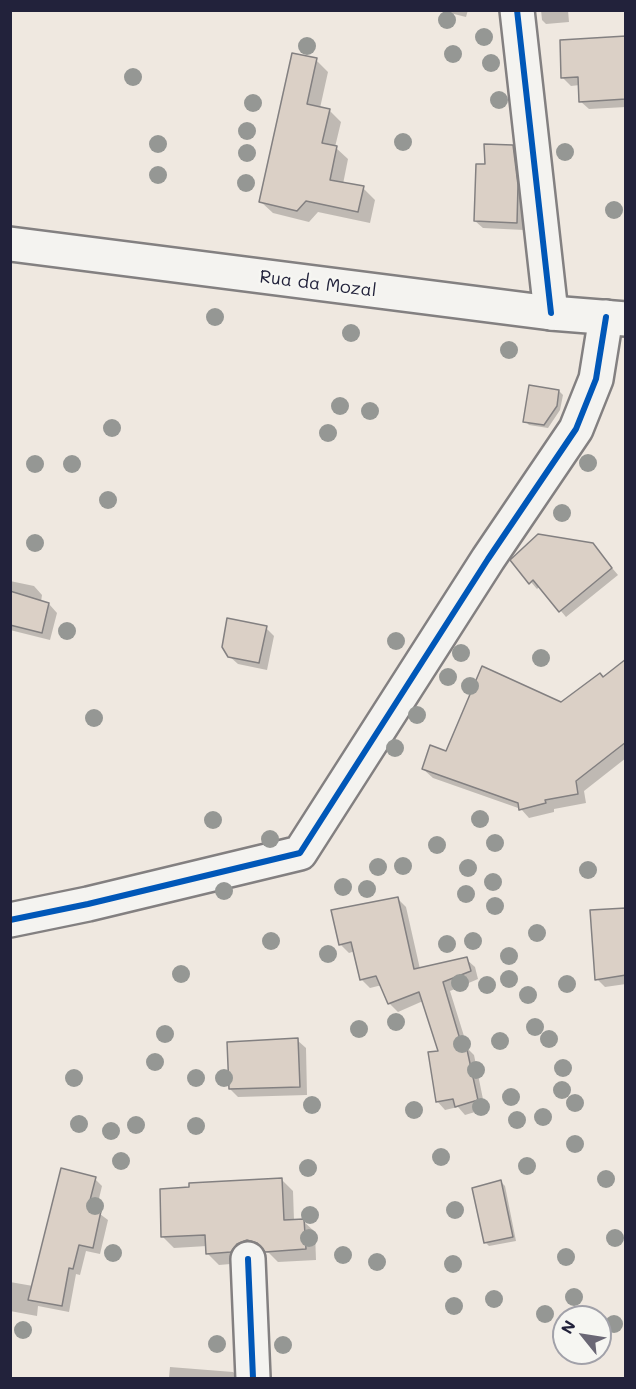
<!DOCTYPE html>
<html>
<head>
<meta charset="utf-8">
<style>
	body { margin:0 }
	#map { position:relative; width:636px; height:1389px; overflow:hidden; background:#efe8e0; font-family:Mali,sans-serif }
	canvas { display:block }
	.frame { position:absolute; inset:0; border:12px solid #22223b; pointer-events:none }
	.north { position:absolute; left:552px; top:1305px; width:60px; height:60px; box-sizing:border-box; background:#f6f6f2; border:2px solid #a1a1a9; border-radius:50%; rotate:300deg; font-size:16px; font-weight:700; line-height:24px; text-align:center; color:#22223b }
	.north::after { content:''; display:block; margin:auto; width:21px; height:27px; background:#6a6775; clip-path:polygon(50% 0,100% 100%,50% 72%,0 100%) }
</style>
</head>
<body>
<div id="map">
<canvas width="636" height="1389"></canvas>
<div class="frame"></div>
<div class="north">N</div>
</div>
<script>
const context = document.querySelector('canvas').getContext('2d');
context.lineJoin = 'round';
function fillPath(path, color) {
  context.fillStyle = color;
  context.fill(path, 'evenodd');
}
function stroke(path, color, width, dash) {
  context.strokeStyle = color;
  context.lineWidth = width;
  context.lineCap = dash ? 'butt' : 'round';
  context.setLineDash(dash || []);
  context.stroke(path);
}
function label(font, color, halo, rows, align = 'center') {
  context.font = font + ' Mali,sans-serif';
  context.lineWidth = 5;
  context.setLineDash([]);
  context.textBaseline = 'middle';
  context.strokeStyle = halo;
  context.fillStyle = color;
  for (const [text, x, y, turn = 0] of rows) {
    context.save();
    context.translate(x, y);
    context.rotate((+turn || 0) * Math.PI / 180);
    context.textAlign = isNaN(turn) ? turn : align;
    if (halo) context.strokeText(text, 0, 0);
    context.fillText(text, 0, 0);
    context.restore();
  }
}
const shadow = new Path2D(`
	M 438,10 L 468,10 L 466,17 Z
	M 541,10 L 568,10 L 569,22 L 546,24 L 542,20 Z
	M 626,38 L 626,107 L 589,109 L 580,101 L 580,85 L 571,86 L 562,77 Z
	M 316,60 L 328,72 L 320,108 L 329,110 L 341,122 L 335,147 L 348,159 L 343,184 L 363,188 L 375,200 L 370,223 L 318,212 L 309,222 L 273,213 L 261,202 Z
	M 513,147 L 520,154 L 525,193 L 524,230 L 483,228 L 475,221 L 486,166 Z
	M 559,391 L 563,395 L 560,410 L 548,428 L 529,425 L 525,421 Z
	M 592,544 L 618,575 L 566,617 L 540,586 L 537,589 L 512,560 Z
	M 10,581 L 34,586 L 42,595 L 41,602 L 49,604 L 57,613 L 50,640 L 10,630 Z
	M 266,628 L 274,636 L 267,670 L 238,664 L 229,656 Z
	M 626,661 L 626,758 L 584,791 L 586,803 L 554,809 L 554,812 L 529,818 L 521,809 L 433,778 L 423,769 L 447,753 L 562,704 Z
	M 398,899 L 406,907 L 420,969 L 466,959 L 475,967 L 478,979 L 450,991 L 468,1049 L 474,1055 L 485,1109 L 465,1115 L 458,1107 L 445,1110 L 437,1101 L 439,1052 L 423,1001 L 398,1012 L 389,1003 L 382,985 L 370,988 L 361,979 L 355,951 L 349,953 L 340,944 Z
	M 626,910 L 626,984 L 605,987 L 597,979 Z
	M 297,1040 L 306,1048 L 307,1095 L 238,1097 L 230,1089 Z
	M 95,1179 L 102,1186 L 96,1211 L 108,1220 L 100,1254 L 86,1251 L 80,1275 L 76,1274 L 69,1312 L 38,1306 L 37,1316 L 10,1311 L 10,1282 L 33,1286 Z
	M 281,1179 L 293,1191 L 294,1221 L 303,1221 L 315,1232 L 316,1260 L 278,1262 L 269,1253 L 259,1251 L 242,1263 L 219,1265 L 207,1253 L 207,1246 L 174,1248 L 163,1237 Z
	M 501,1182 L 505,1186 L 516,1241 L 489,1246 L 485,1242 Z
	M 170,1367 L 233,1372 L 240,1378 L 169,1378 Z`);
const building = new Path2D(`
	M 626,36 L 626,99 L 579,102 L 578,77 L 561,78 L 560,40 Z
	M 292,53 L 317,58 L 307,104 L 330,109 L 322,143 L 337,146 L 330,180 L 364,186 L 358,212 L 306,201 L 297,211 L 259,202 Z
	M 484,144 L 513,145 L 518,185 L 517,223 L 474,221 L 476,164 L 485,164 Z
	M 529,385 L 559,390 L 557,406 L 544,425 L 523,422 Z
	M 538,534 L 593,543 L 612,568 L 559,612 L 533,580 L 529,584 L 510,560 Z
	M 10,591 L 49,603 L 42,633 L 10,625 Z
	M 227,618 L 267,626 L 259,663 L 228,657 L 222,647 Z
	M 626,659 L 626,742 L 576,781 L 578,794 L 545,800 L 546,803 L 519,810 L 518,803 L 422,769 L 430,745 L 446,751 L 482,666 L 561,702 L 600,673 L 603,677 Z
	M 398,897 L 414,969 L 467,957 L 471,971 L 443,982 L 462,1046 L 466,1045 L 478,1100 L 455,1107 L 453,1099 L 436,1102 L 428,1052 L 438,1051 L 419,992 L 388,1004 L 376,976 L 360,980 L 351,942 L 339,945 L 331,910 Z
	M 626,908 L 626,975 L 595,980 L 590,910 Z
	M 298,1038 L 300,1087 L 229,1089 L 227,1042 Z
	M 61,1168 L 96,1177 L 88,1208 L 101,1211 L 93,1248 L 79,1245 L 73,1269 L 69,1268 L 62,1306 L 28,1300 Z
	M 282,1178 L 284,1220 L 304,1219 L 306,1249 L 265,1252 L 257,1243 L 247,1240 L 237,1244 L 231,1252 L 206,1254 L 205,1235 L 161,1237 L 160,1189 L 189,1187 L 189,1183 Z
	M 501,1180 L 513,1237 L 484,1243 L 472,1188 Z`);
const minor = new Path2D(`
	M 517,10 L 551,313
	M 10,920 L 88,904 L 300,853 L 488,559 L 576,429 L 596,379 L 606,317
	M 248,1259 L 253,1378`);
const secondary = new Path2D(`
	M 10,244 L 551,313 L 626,319`);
const cycleway = new Path2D(`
	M 517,10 L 551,313
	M 10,920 L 88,904 L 300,853 L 488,559 L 576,429 L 596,379 L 606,317
	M 248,1259 L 253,1378`);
const trees = [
	[447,20],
	[484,37],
	[307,46],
	[453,54],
	[491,63],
	[133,77],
	[499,100],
	[253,103],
	[247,131],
	[403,142],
	[158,144],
	[565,152],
	[247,153],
	[158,175],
	[246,183],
	[614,210],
	[215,317],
	[351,333],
	[509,350],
	[340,406],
	[370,411],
	[112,428],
	[328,433],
	[588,463],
	[35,464],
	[72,464],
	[108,500],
	[562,513],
	[35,543],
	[67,631],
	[396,641],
	[461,653],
	[541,658],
	[448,677],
	[470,686],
	[417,715],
	[94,718],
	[395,748],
	[480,819],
	[213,820],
	[270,839],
	[495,843],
	[437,845],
	[403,866],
	[378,867],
	[468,868],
	[588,870],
	[493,882],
	[343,887],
	[367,889],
	[224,891],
	[466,894],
	[495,906],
	[537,933],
	[271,941],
	[473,941],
	[447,944],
	[328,954],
	[509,956],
	[181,974],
	[509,979],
	[460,983],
	[567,984],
	[487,985],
	[528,995],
	[396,1022],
	[535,1027],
	[359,1029],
	[165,1034],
	[549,1039],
	[500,1041],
	[462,1044],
	[155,1062],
	[563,1068],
	[476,1070],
	[74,1078],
	[196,1078],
	[224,1078],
	[562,1090],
	[511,1097],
	[575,1103],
	[312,1105],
	[481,1107],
	[414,1110],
	[543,1117],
	[517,1120],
	[79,1124],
	[136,1125],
	[196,1126],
	[111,1131],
	[575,1144],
	[441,1157],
	[121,1161],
	[527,1166],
	[308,1168],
	[606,1179],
	[95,1206],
	[455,1210],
	[310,1215],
	[309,1238],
	[615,1238],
	[113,1253],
	[343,1255],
	[566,1257],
	[377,1262],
	[453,1264],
	[574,1297],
	[494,1299],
	[454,1306],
	[545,1314],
	[614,1324],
	[23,1330],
	[217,1344],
	[283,1345]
];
const streetNames = [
	["Rua da Mozal",318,284,7]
];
fillPath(shadow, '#0003');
fillPath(building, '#dbd0c6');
stroke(building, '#838081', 1.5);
stroke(minor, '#838081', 38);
stroke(secondary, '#838081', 38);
stroke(minor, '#f4f3f0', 33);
stroke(secondary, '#f4f3f0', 33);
stroke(cycleway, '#0057b8', 6);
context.fillStyle = '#959794';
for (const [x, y] of trees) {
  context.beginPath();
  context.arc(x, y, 9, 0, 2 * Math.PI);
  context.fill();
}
label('18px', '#22223b', '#f6f6f2', streetNames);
</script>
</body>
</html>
